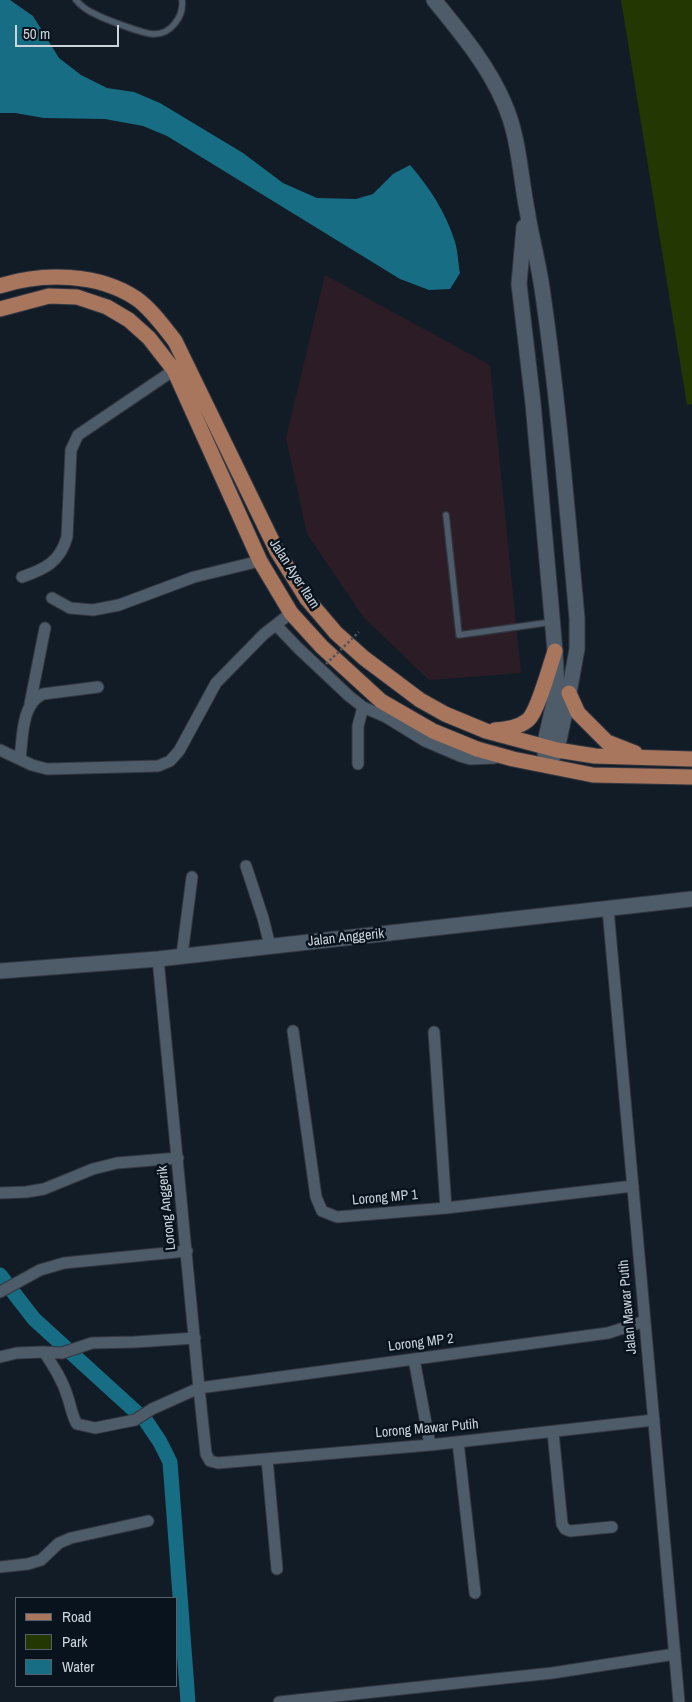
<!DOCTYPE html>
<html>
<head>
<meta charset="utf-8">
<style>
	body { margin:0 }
	#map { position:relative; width:692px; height:1702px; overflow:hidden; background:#121c27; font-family:"Archivo Narrow",sans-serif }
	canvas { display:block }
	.legend { position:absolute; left:15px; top:1597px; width:162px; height:90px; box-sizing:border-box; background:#09131e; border:1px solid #57606a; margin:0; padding:6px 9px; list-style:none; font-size:15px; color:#ccd3db }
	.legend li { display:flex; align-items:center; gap:10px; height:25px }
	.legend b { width:25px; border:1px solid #57606a }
	.scale { position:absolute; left:15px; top:25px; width:104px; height:22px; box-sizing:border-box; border:2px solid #ccd3db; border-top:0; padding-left:6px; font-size:15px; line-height:18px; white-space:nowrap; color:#ccd3db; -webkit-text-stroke:4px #09131e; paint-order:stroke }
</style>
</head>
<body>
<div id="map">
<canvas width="692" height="1702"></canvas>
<ul class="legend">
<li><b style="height:6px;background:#a8755d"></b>Road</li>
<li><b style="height:14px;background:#223702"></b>Park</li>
<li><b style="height:14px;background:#176d83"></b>Water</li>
</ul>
<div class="scale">50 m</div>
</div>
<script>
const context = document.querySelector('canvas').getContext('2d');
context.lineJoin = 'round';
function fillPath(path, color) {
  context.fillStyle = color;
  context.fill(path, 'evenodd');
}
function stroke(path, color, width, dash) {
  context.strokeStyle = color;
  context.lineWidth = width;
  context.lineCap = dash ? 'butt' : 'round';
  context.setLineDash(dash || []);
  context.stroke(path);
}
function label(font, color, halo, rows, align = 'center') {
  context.font = font + ' "Archivo Narrow",sans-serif';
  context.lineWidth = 5;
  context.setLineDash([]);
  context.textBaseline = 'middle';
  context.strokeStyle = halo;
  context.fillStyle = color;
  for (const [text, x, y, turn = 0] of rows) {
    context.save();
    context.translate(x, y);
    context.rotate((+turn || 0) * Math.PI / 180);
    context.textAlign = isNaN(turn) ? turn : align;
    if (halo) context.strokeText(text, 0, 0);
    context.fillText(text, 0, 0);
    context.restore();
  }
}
const education = new Path2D(`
	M 325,275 L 490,365 L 521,673 L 429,680 L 364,618 L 307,534 L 286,438 Z`);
const green = new Path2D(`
	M 621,0 L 692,0 L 692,404 L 687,405 Z`);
const water = new Path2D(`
	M 0,0 L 10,0 L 33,16 L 59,58 L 81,75 L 107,88 L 134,92 L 160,103 L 243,153 L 283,183 L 317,198 L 356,199 L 373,194 L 393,174 L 410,165 C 430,188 446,213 455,242 C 458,252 458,263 460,273 L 450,289 L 429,290 L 400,279 L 167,136 L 143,126 L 105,119 L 44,118 L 15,113 L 0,113 Z`);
const canal = new Path2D(`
	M 0,1275 L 34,1319 L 146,1421 L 160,1442 L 170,1462 L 188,1702`);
const lane = new Path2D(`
	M 76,0 C 81,6 88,11 95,14 C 104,19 144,34 153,34 C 171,35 184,16 182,0
	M 446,515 L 459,635 L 552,622`);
const street = new Path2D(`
	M 22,577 C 45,569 60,562 67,537 L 71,450 L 78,435 L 174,370
	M 52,598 L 70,608 L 93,610 L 119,605 L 194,577 L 260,561
	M 276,625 L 298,648 L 349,696 L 363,707 L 386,717 L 425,741 L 460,756 L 470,759 L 494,758
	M 30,704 L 45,628
	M 0,750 L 32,765 L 47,769 L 158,766 L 170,761 L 179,751 L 216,683 L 264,634 L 291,613
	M 20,758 C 23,737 21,704 43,694 L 98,687
	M 358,764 L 358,726 L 363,707
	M 246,866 L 263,918 L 270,946
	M 608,909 L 679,1702
	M 182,955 L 192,877
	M 158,959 L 199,1388 L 206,1454 L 210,1461 L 218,1463 L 430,1445 L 654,1420
	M 293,1031 L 316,1197 L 322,1211 L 337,1217 L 446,1208 L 633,1186
	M 434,1032 L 446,1208
	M 0,1193 L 26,1192 L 44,1189 L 93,1169 L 117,1163 L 178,1158
	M 0,1292 L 40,1270 L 64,1263 L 187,1251
	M 44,1352 C 54,1367 63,1381 68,1398 C 71,1407 72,1416 77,1424 L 95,1428 L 135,1420 L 152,1409 L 199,1388 L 608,1333 L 645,1321
	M 0,1357 L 17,1353 L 44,1352 L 62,1353 L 92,1343 L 135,1342 L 195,1338
	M 414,1359 L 430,1445
	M 553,1432 L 562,1524 L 565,1529 L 570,1531 L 612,1527
	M 458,1442 L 475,1593
	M 267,1459 L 277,1569
	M 0,1567 L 28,1564 L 41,1560 L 59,1543 L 71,1538 L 148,1521
	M 279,1702 L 552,1673 L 675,1654`);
const secondary = new Path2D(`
	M 434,0 C 460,32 488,65 504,103 C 519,136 520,174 527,210 C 531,236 538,261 542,288 C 558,397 567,508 577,618 L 577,649 L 569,693 L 557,750 L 547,765
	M 524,227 L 519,284 L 533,403 L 555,651 L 557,690 L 544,746 L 546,760
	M 0,971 L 158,959 L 692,899`);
const primary = new Path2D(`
	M 0,286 C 42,272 99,273 137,299 C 152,310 164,327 175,341 L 277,551 L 307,599 L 336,633 L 364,658 L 420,700 L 445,714 L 486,731 L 557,750 L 595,756 L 692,759
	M 0,309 L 49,296 L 77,297 L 107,307 L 129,320 L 149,338 L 174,370 L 260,561 L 291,613 L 322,647 L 381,701 L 433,731 L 477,749 L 513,759 L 593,775 L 692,777
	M 569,693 L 578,713 L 607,742 L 635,753
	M 495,730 C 507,729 518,728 528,720 C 538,711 550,665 555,651`);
const pathBridge = new Path2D(`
	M 326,664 L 359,632`);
const streetNames = [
	["Jalan Ayer Itam",294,574,57],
	["Jalan Anggerik",346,938,-6],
	["Lorong MP 1",385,1198,-5],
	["Lorong Anggerik",167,1208,-96],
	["Jalan Mawar Putih",628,1307,-95],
	["Lorong MP 2",421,1343,-7],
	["Lorong Mawar Putih",427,1429,-5]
];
fillPath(education, '#2c1c26');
fillPath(green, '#223702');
fillPath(water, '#176d83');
stroke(canal, '#176d83', 15);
stroke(lane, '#323741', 8);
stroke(street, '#323741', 13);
stroke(secondary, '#323741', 17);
stroke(primary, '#323741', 17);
stroke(lane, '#4e5b68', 5.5);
stroke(street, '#4e5b68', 11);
stroke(secondary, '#4e5b68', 15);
stroke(primary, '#a8755d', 15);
stroke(pathBridge, '#4b545f', 2.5, [2.5, 2.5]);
label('14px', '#ccd3db', '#09131e', streetNames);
</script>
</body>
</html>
